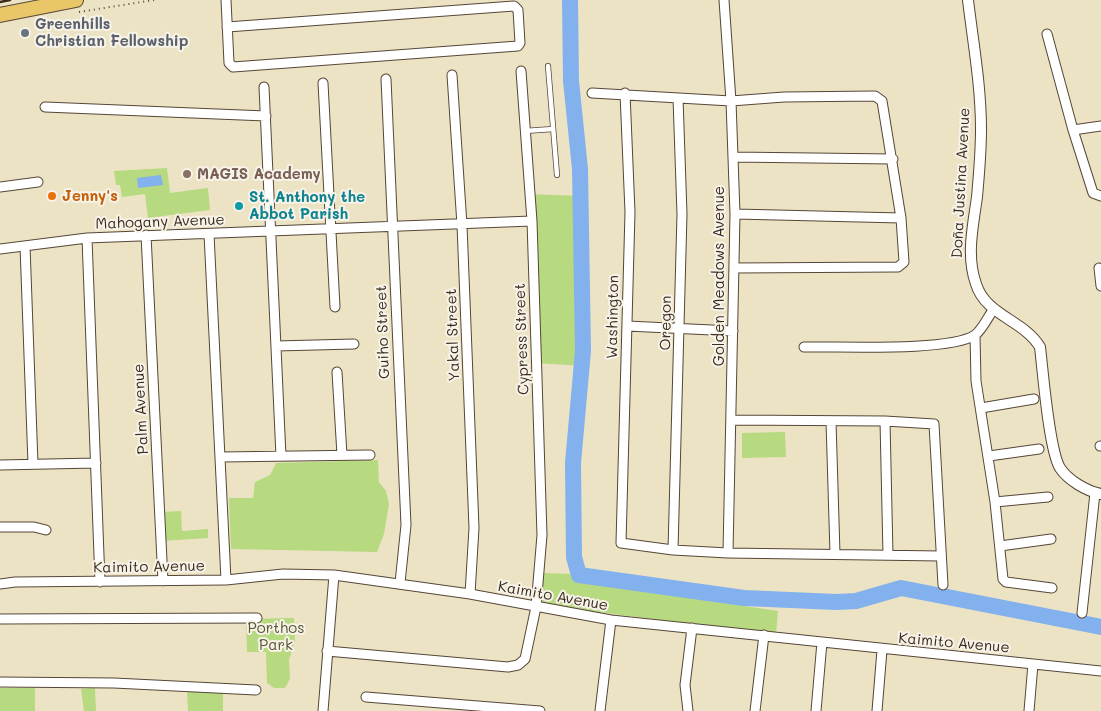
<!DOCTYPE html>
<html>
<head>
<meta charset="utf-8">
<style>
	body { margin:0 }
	canvas { display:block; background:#ece3c4 }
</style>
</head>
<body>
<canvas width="1101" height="711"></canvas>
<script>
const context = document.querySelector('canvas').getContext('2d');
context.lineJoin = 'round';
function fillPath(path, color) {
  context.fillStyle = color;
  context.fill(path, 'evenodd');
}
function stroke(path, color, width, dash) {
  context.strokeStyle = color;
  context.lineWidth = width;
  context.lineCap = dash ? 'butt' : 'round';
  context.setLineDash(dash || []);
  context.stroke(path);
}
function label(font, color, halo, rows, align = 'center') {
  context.font = font + ' Mali,sans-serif';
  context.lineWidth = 4;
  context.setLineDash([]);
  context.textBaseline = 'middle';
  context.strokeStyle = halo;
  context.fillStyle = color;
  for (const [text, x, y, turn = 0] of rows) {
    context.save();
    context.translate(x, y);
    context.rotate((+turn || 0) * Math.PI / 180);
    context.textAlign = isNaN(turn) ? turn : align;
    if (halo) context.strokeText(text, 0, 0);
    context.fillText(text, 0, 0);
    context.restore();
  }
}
const green = new Path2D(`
	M 167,168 L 170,193 L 208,188 L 210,210 L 148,218 L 145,194 L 122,197 L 120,185 L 116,185 L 114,171 Z
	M 528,194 L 580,196 L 585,280 L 585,366 L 534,363 Z
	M 785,432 L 786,457 L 742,458 L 742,433 Z
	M 378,460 L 379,482 L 386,491 L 389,504 L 384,534 L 377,552 L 231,549 L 229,498 L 253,498 L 255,482 L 270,475 L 276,463 Z
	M 181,511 L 182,531 L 208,529 L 208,538 L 162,541 L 160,512 Z
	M 544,573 L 572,574 L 577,581 L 778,611 L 776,634 L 540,605 Z
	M 294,618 L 295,641 L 289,660 L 290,679 L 285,688 L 274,688 L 267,683 L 266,652 L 247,652 L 246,619 Z
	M 0,688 L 35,688 L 35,711 L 0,711 Z
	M 95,688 L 96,711 L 84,711 L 81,689 Z
	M 223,689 L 223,711 L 188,711 L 187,690 Z`);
const water = new Path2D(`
	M 161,175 L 163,185 L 138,188 L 137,178 Z`);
const river = new Path2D(`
	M 570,0 L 571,81 L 580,169 L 583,351 L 573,463 L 574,557 L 579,575 L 744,598 L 837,602 L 856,601 L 901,588 L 1101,627`);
const path = new Path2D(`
	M 79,12 L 154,0`);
const service = new Path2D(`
	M 548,66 L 557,175
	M 525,131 L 553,129`);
const minor = new Path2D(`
	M 226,0 L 229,63 L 233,67 L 518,46 L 520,43 L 518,10 L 514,6 L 227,27
	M 724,0 L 731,101 L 735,214 L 728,553
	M 1047,34 L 1073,130 L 1093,193 L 1101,196
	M 452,75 L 462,225 L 474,528 L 470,594
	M 386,79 L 406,525 L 400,583
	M 323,83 L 335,307
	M 264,87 L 281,456
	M 592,93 L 731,101 L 784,97 L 875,96 L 882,101 L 901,218 L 904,262 L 898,267 L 734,268
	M 625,93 L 630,212 L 621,543 L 673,550 L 728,553 L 941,556
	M 45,107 L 266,116
	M 1073,130 L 1101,126
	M 733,157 L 893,159
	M 0,187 L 38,182
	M 735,214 L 901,218
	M 209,234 L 226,580
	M 146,235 L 163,581
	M 87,238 L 100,582
	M 25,246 L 33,464
	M 0,249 L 87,238 L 532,221
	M 1099,268 L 1101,286
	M 627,326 L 733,331
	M 975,335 L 976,381 L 995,502 L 1003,579 L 1006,582 L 1052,588
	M 276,346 L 354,344
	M 804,347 C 838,346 949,352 975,335 C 982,330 988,317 993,310
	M 337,372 L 342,455
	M 981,408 L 1034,399
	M 731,420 L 885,421 L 934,424 L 943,585
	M 831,421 L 835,554
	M 885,421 L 888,555
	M 1100,446 L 1101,446
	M 989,456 L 1039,449
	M 220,457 L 370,455
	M 0,465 L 96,463
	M 995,502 L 1048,497
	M 0,527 L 34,527 L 46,530
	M 1000,546 L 1051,539
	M 673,550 L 682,214 L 678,98
	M 0,584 L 15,582 L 226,580 L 283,574 L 334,575 L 470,594 L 611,620 L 1101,671
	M 1082,613 L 1095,493
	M 0,619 L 257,618
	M 327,651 L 508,667 L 518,665 L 525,659 L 536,607 L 542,535 L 532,221 L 521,71
	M 0,682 L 114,683 L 256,690
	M 366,697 L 540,711
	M 323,711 L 334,575
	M 600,711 L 611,620
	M 688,711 L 685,685 L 692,628
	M 755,711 L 764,635
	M 816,711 L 822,642
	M 877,711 L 882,650
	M 1029,711 L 1033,664`);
const tertiary = new Path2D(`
	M 968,0 C 973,42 981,86 981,129 C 981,151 979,175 977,197 C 973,226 966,256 976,284 C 986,316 1024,320 1040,347 C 1043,372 1049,450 1060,468 C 1068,480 1086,491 1101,494`);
const primary = new Path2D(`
	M 0,15 L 76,0`);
const rail = new Path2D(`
	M 0,2 L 10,0`);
const markers = [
	[25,33,5,"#6b7280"],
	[187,174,5,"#8d6e63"],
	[52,196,5,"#e8710a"],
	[239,206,5,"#0f9aa8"]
];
const worshipNames = [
	["Greenhills",35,24],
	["Christian Fellowship",35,41]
];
const educationNames = [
	["MAGIS Academy",197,174]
];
const streetNames = [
	["Doña Justina Avenue",961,183,-87],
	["Mahogany Avenue",160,222,-2],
	["Golden Meadows Avenue",719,276,-90],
	["Washington",613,317,-89],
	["Oregon",666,323,-89],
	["Guiho Street",383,332,-92],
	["Yakal Street",453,335,-92],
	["Cypress Street",522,339,-92],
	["Palm Avenue",141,409,-93],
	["Kaimito Avenue",149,567,-1],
	["Kaimito Avenue",553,596,10],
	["Kaimito Avenue",954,643,5]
];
const foodNames = [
	["Jenny's",62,196]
];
const cultureNames = [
	["St. Anthony the",249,197],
	["Abbot Parish",249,214]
];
const parkNames = [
	["Porthos",276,628],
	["Park",276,645]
];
fillPath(green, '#b7d980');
fillPath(water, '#83b1ed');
stroke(river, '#83b1ed', 16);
stroke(service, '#564637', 6);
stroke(minor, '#564637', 11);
stroke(tertiary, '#564637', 12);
stroke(primary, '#564637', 16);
stroke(path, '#564637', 2, [1, 4]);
stroke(service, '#fff', 4.5);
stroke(minor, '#fff', 9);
stroke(tertiary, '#fff', 10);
stroke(primary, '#e9c769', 14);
stroke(rail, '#3b2a1e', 2.5);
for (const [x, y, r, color] of markers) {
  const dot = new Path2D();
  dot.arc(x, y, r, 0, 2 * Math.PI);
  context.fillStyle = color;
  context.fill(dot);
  stroke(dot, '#f7f3e8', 2);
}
label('bold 15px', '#5b616d', '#f7f3e8', worshipNames, 'left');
label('bold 15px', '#785e54', '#f7f3e8', educationNames, 'left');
label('15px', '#3b2a1e', '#f7f3e8', streetNames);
label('bold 15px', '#c56008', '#f7f3e8', foodNames, 'left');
label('bold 15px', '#0d838f', '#f7f3e8', cultureNames, 'left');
label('15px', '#5a5636', '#f7f3e8', parkNames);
</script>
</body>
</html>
